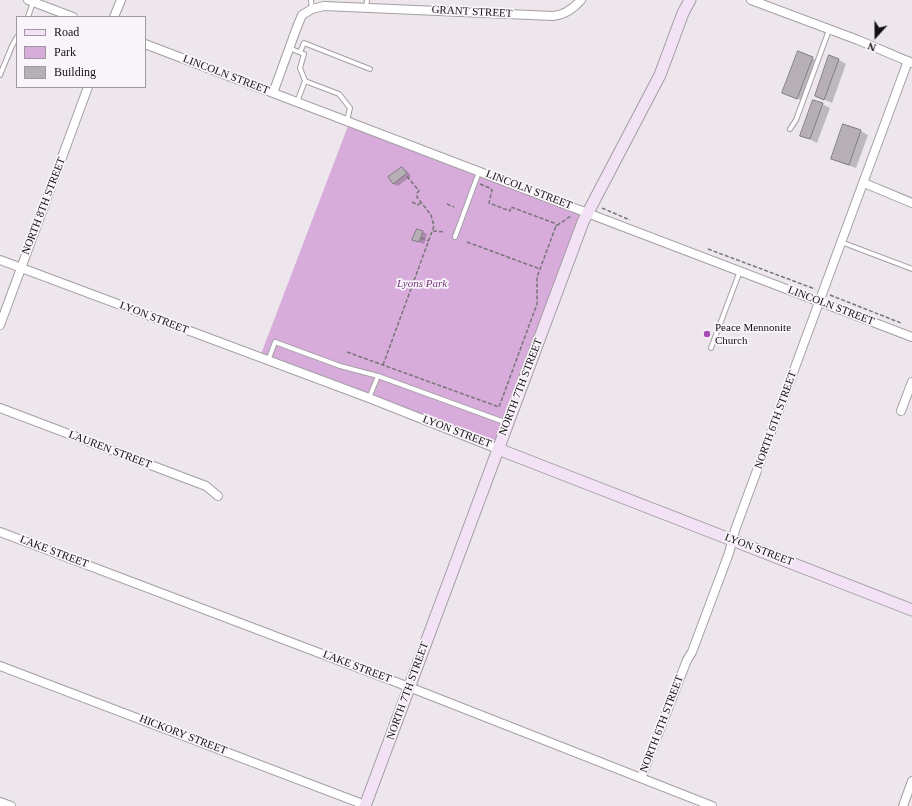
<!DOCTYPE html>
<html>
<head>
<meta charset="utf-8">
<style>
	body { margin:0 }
	#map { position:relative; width:912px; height:806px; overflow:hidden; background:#ede7ed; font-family:Georgia,serif }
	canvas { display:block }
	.legend { position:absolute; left:16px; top:16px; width:130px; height:72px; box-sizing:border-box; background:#faf4fb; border:1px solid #9e999e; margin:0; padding:5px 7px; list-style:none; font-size:12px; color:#131113 }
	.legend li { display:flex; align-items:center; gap:8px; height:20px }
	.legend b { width:20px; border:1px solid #9e999e }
	.north { position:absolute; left:856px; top:16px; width:40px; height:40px; -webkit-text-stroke:3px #faf4fb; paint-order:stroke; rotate:201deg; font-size:11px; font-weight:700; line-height:16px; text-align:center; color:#131113 }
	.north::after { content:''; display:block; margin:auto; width:14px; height:18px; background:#131113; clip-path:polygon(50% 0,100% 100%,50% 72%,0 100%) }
</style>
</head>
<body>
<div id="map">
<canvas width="912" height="806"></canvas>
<ul class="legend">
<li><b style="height:5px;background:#f3e1f5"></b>Road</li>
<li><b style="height:11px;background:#d7acdb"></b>Park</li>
<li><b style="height:11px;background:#b6b0b6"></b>Building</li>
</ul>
<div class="north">N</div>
</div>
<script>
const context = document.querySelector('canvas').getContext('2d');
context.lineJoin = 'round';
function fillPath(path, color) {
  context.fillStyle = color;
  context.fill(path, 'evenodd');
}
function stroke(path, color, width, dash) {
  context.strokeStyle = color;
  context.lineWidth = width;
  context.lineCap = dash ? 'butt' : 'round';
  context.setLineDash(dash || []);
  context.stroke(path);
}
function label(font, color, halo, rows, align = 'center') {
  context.font = font + ' Georgia,serif';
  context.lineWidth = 3.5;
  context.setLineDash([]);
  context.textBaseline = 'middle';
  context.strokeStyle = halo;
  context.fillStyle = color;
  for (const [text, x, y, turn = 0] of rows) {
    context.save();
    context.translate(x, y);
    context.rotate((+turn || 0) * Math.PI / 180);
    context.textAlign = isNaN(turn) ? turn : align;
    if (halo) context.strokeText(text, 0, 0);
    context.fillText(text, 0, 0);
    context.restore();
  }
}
const green = new Path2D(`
	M 348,126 L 570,210 L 578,214 L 580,218 L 497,439 L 495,440 L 488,439 L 261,354 Z`);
const shadow = new Path2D(`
	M 799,52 L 820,62 L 805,102 L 783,92 Z
	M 839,60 L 846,64 L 832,103 L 816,96 Z
	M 822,104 L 830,108 L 817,143 L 801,135 Z
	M 844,125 L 861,131 L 868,135 L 856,168 L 839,162 L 832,158 Z
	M 402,168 L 407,171 L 411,176 L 398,186 L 393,184 Z
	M 423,232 L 427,234 L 424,244 L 414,240 Z`);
const building = new Path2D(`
	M 798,51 L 813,57 L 797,99 L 782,93 Z
	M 829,55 L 839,59 L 824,100 L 815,96 Z
	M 813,100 L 823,103 L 810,139 L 800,136 Z
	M 843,124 L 861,130 L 849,165 L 831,159 Z
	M 402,167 L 407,173 L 393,184 L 388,177 Z
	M 417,229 L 423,231 L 419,242 L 412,240 Z`);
const path = new Path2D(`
	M 480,184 L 490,188 L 492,190 L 489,203 L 510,211 L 511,207 L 554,223 L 557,226
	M 412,202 L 418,205 L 421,202
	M 447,204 L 454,207
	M 602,208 L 630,220
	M 433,231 L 445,232
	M 421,238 L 429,241
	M 467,242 L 540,269
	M 708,249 L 815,289
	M 830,295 L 901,323
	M 347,352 L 499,407 L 537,304 L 537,277 L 556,226 L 571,216
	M 383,365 L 434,226 L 431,215 L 417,197 L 417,193 L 419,191 L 406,175`);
const lane = new Path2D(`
	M 311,0 L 312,9
	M 366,8 L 367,0
	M 28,17 L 33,2
	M 289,48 L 304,54 L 300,68 L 305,81
	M 300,52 L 304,43 L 370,69
	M 0,75 L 12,46 L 17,37
	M 297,102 L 305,81 L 339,94 L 350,108 L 347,121
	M 790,129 L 796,120 L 829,30
	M 455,237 L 479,172
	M 841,242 L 912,269
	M 711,348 L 740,271
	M 268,361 L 275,342 L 340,366 L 378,376 L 507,423
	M 369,398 L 378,376`);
const street = new Path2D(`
	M 28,0 L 73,17
	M 751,0 L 858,40 L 912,63
	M 114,17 L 121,0
	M 145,44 L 912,337
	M 273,93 L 297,27 L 302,15 L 312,9 L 324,6 L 553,16 C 565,15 573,9 581,0
	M 864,183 L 912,203
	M 0,260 L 369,398 L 498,449
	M 0,325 L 88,87
	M 0,408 L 206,486 L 218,496
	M 901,411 L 912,382
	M 0,532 L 409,687 L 712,806
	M 0,666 L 365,805
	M 641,778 L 687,660 L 692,652 L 729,553 L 735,530 L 908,61
	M 0,802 L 11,806
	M 903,806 L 912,781`);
const secondary = new Path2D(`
	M 498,449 L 912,610
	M 365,806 L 583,222 L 660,75 L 683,13 L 690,0`);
const markers = [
	[707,334,4,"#a84bb4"]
];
const streetNames = [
	["GRANT STREET",472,12,3],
	["LINCOLN STREET",226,75,21],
	["LINCOLN STREET",529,190,21],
	["NORTH 8TH STREET",44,206,-69],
	["LINCOLN STREET",831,306,21],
	["LYON STREET",154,318,21],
	["NORTH 7TH STREET",521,387,-69],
	["NORTH 6TH STREET",776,420,-70],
	["LYON STREET",457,432,21],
	["LAUREN STREET",110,450,21],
	["LYON STREET",759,550,21],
	["LAKE STREET",54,552,21],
	["LAKE STREET",357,667,21],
	["NORTH 7TH STREET",408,691,-70],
	["NORTH 6TH STREET",662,724,-69],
	["HICKORY STREET",183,735,21]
];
const parkNames = [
	["Lyons Park",422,284]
];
const poiNames = [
	["Peace Mennonite",715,328],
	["Church",715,341]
];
fillPath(green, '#d7acdb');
fillPath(shadow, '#0003');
fillPath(building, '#b6b0b6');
stroke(building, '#817b81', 1);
stroke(lane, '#a39ea4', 6);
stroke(street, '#a39ea4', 10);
stroke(secondary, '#a39ea4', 13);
stroke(path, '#777477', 1.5, [4, 2]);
stroke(lane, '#fff', 4);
stroke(street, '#fff', 8);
stroke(secondary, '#f3e1f5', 11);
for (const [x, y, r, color] of markers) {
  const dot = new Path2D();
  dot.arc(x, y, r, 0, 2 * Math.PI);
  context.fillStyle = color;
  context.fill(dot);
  stroke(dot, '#faf4fb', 1.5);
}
label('11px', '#131113', '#faf4fb', streetNames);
label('italic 11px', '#703a77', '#faf4fb', parkNames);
label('11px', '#131113', '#faf4fb', poiNames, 'left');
</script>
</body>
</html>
